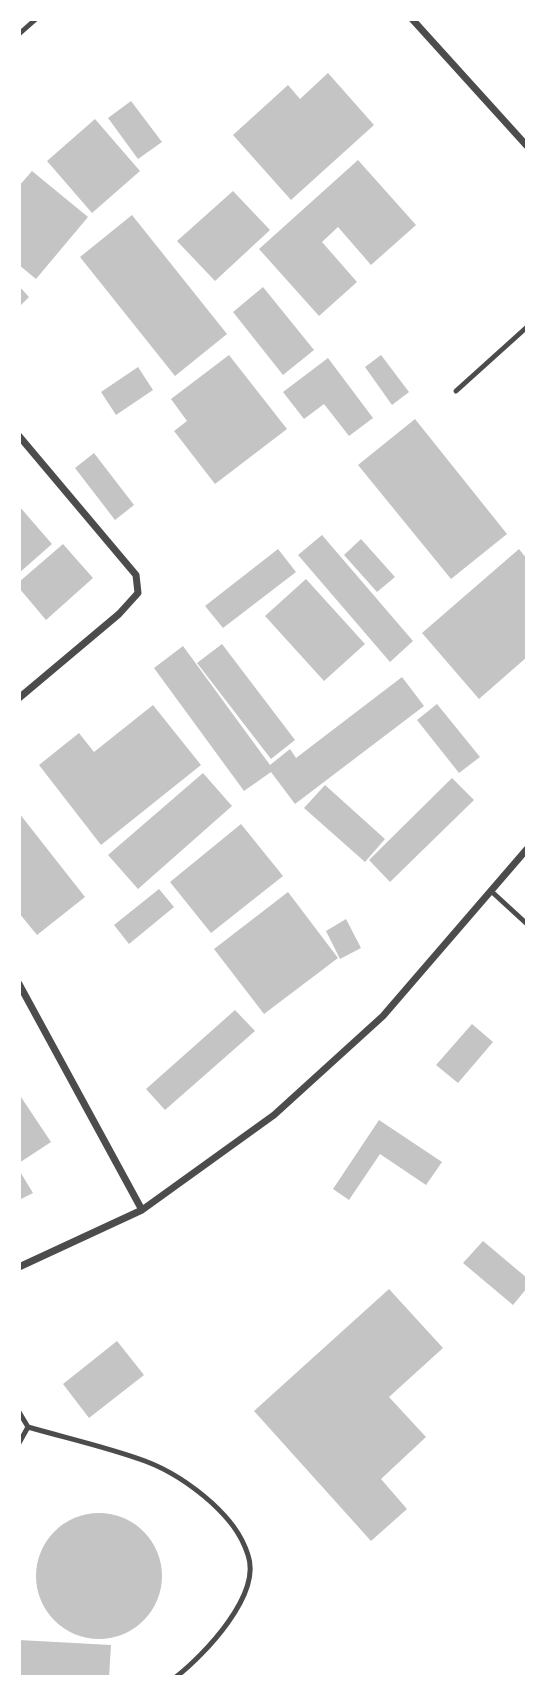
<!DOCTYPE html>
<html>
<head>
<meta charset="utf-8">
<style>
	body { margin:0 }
	#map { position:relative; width:546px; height:1696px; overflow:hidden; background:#fff; font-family:"Noto Sans",sans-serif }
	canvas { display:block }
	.frame { position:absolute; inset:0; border:21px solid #fff; pointer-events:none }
</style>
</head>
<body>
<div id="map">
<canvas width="546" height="1696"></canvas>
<div class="frame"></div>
</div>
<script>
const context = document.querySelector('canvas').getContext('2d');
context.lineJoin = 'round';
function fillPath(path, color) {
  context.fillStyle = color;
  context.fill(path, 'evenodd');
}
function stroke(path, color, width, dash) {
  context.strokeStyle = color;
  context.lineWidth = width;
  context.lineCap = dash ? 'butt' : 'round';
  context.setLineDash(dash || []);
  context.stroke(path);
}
const building = new Path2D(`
	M 328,73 L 374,125 L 291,200 L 233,135 L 288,85 L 300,99 Z
	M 131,101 L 162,142 L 138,159 L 108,118 Z
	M 95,119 L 140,171 L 92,213 L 47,161 Z
	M 358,160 L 416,225 L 371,265 L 338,227 L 322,242 L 357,282 L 319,316 L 259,249 Z
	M 32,171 L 88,217 L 36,279 L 19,265 L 19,186 Z
	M 233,191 L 270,230 L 215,281 L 177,241 Z
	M 132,215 L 227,334 L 175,376 L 80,257 Z
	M 19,286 L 29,297 L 19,307 Z
	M 263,287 L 314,350 L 283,375 L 233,312 Z
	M 229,355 L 287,429 L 215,484 L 174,431 L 187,421 L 171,399 Z
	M 381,355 L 409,392 L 392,405 L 365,367 Z
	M 328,358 L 373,418 L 349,436 L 324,404 L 304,419 L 283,392 Z
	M 138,367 L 153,390 L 116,415 L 101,392 Z
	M 415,419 L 507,534 L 451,579 L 358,465 Z
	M 94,453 L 134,505 L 115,520 L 75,468 Z
	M 19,506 L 52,544 L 19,573 Z
	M 322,535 L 413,641 L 390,662 L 298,555 Z
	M 361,539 L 395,577 L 377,592 L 344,555 Z
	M 63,544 L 93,578 L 46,620 L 19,588 L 19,582 Z
	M 278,549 L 296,572 L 223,628 L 205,606 Z
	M 519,549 L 527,559 L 527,657 L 479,699 L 422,633 Z
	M 306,579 L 365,644 L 324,681 L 265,616 Z
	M 222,644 L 295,740 L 271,759 L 197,663 Z
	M 183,646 L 270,765 L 290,749 L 296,758 L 402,677 L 424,706 L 295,804 L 271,772 L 244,791 L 154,668 Z
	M 437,704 L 480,757 L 459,773 L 417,720 Z
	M 153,705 L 201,765 L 101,845 L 39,765 L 79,733 L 94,752 Z
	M 203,773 L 232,806 L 138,889 L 108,855 Z
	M 452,778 L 474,800 L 390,882 L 369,860 Z
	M 325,785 L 385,839 L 365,862 L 304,808 Z
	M 19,813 L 85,897 L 37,935 L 19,913 Z
	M 241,824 L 283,876 L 211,933 L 170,882 Z
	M 159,889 L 174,907 L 129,944 L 114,925 Z
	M 288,892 L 338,958 L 264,1014 L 214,949 Z
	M 346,919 L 361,948 L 340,959 L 326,931 Z
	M 235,1010 L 255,1031 L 165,1110 L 146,1089 Z
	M 472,1024 L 493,1042 L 458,1083 L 436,1065 Z
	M 19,1094 L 51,1142 L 19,1163 Z
	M 379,1120 L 442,1162 L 426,1185 L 380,1154 L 349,1200 L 333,1189 Z
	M 19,1170 L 33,1193 L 19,1200 Z
	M 483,1241 L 527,1278 L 527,1288 L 513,1305 L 463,1263 Z
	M 389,1289 L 443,1348 L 389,1397 L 426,1437 L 381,1479 L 407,1509 L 371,1541 L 254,1411 Z
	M 117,1341 L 144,1375 L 89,1418 L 63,1384 Z
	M36 1576a63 63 0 1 1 126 0a63 63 0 1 1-126 0Z
	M 19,1640 L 111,1645 L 109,1677 L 19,1677 Z`);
const service = new Path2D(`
	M 19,34 L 36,19
	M 456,391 L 527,327
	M 491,891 L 527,924
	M 19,1412 L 28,1427 L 19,1443
	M 28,1427 C 66,1438 107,1447 145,1461 C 169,1470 193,1486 212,1503 C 228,1518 241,1533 248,1555 C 262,1595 204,1655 176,1677`);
const minor = new Path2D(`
	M 412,19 L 527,146
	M 19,436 L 136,575 L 138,593 L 119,614 L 19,698
	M 19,984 L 142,1210
	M 19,1267 L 142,1210 L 274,1115 L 383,1016 L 527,849`);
fillPath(building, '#c4c4c4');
stroke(service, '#4c4c4c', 5);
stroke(minor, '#4c4c4c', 7);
</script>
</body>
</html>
